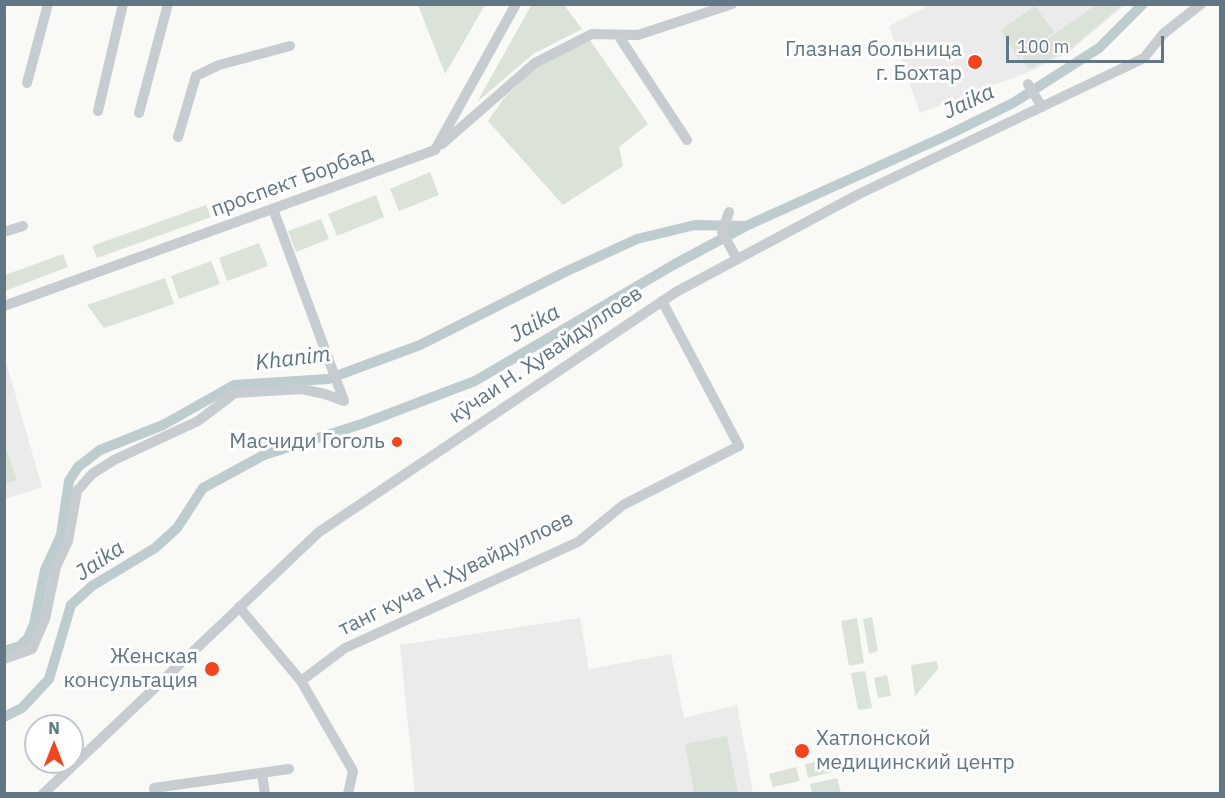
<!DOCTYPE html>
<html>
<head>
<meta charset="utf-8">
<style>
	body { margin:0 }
	#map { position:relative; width:1225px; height:798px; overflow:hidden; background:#f9f9f6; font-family:"IBM Plex Sans",sans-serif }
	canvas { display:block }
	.frame { position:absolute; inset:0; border:6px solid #617785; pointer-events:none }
	.north { position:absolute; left:24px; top:714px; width:60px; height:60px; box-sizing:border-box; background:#fff; border:2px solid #c0c9ce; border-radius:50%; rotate:0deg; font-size:16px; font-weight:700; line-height:24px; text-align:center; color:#617785 }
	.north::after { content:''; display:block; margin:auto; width:21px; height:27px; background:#f5431a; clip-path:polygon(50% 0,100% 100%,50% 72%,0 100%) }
	.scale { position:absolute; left:1006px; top:36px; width:158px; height:27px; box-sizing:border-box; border:3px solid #617785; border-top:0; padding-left:8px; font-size:18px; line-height:21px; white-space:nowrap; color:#617785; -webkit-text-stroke:4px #fff; paint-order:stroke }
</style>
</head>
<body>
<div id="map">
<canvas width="1225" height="798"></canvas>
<div class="frame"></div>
<div class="north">N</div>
<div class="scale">100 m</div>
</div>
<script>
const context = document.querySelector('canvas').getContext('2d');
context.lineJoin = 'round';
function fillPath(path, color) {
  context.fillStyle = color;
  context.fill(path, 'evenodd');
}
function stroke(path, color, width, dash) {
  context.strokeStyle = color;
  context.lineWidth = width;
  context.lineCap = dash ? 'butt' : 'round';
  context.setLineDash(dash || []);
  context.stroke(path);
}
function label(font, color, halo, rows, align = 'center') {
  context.font = font + ' "IBM Plex Sans",sans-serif';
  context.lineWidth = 6;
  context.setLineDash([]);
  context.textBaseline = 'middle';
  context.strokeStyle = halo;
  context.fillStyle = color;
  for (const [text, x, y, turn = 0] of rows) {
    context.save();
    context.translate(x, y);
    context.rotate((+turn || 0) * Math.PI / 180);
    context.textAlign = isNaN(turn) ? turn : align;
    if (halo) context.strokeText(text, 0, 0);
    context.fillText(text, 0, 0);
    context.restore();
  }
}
const built = new Path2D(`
	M 930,5 L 1125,5 L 1069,52 L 1029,72 L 920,113 L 889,26 Z
	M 4,355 L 42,487 L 5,499 L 4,499 Z
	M 580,618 L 589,669 L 671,654 L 684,718 L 737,705 L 753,793 L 415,793 L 400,645 Z`);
const green = new Path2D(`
	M 532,4 L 564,5 L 582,29 L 533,54 L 477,102 Z
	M 418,5 L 485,5 L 445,74 Z
	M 1096,5 L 1122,5 L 1070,49 L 1029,69 L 1022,57 Z
	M 1035,6 L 1054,32 L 1018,58 L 1001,30 Z
	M 590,40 L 648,124 L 619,147 L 623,166 L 563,205 L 488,121 L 504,98 L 535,68 Z
	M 430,172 L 439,195 L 399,211 L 390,189 Z
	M 376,195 L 384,217 L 337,236 L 328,214 Z
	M 206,205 L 211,217 L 97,258 L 92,246 Z
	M 321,219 L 329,239 L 296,252 L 288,231 Z
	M 259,243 L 268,266 L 227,281 L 219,258 Z
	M 63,254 L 68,267 L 5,291 L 5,275 Z
	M 211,261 L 220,284 L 179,299 L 171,276 Z
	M 165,278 L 174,304 L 104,328 L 87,305 Z
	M 5,445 L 17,480 L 5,484 L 4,484 Z
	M 872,617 L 878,651 L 869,654 L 863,619 Z
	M 857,618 L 864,663 L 849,666 L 841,621 Z
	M 937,661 L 938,669 L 915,696 L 911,665 Z
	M 865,671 L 872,708 L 858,710 L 851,673 Z
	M 887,675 L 891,696 L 878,698 L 874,678 Z
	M 727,736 L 738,793 L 694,793 L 685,744 Z
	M 832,758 L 835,771 L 808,778 L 805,764 Z
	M 796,767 L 800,781 L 773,787 L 769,774 Z
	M 837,778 L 841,793 L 812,793 L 810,784 Z`);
const canal = new Path2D(`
	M 4,651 L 20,646 L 28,638 L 34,624 L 45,570 L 61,535 L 69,481 L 78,467 L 100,450 L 163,425 L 234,385 L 328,379 L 420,345 L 565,272 L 637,239 L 695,225 L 746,226
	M 4,717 L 22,708 L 49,679 L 71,605 L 92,586 L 155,548 L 177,528 L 203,488 L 264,455 L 362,424 L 475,381 L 675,264 L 746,226 L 948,135 L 1013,103 L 1099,48 L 1143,4`);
const minor = new Path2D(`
	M 618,35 L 687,140
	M 27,83 L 48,4
	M 1028,84 L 1042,107
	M 98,111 L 123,4
	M 139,113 L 168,4
	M 178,137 L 196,76 L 219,65 L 290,46
	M 442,144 L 535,63 L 592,34 L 638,35 L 732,4
	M 729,212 L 722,232 L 737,259
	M 4,232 L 23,226
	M 4,306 L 435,150 L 516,4
	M 239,607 L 301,681 L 353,771 L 348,794
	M 4,659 L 32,649 L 45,619 L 56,567 L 68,541 L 77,491 L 92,474 L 114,460 L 198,421 L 235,393 L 302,389 L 325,394 L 344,401 L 273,209
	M 301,681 L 345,648 L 578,542 L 623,505 L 739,446 L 662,301
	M 262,773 L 265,794
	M 43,794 L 319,532 L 676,292 L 859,194 L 1144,58 L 1163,34 L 1201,4
	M 155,794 L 154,788 L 289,769`);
const markers = [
	[975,62,8,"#f5431a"],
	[397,442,6,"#f5431a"],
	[212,669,8,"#f5431a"],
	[802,751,8,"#f5431a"]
];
const poiNames = [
	["Глазная больница",962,50],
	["г. Бохтар",962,74],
	["Масчиди Гоголь",385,442],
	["Женская",198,657],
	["консультация",198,681],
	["Хатлонской",816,739,"left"],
	["медицинский центр",816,763,"left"]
];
const streetNames = [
	["проспект Борбад",292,182,-20],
	["кӯчаи Н. Ҳувайдуллоев",546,355,-34],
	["танг куча Н.Ҳувайдуллоев",456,574,-26]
];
const waterNames = [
	["Jaika",969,102,-25],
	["Jaika",535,324,-30],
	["Khanim",293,359,-7],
	["Jaika",100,561,-34]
];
fillPath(built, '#eaebea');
fillPath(green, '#dbe2d7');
stroke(canal, '#bdcccf', 10);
stroke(minor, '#c6cccf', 10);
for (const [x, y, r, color] of markers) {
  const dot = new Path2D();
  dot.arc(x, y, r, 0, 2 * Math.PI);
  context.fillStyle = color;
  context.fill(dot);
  stroke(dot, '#fff', 2);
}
label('21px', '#617785', '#fff', poiNames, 'right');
label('21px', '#617785', '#fff', streetNames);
label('italic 22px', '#5c777e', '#fff', waterNames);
</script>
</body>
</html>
